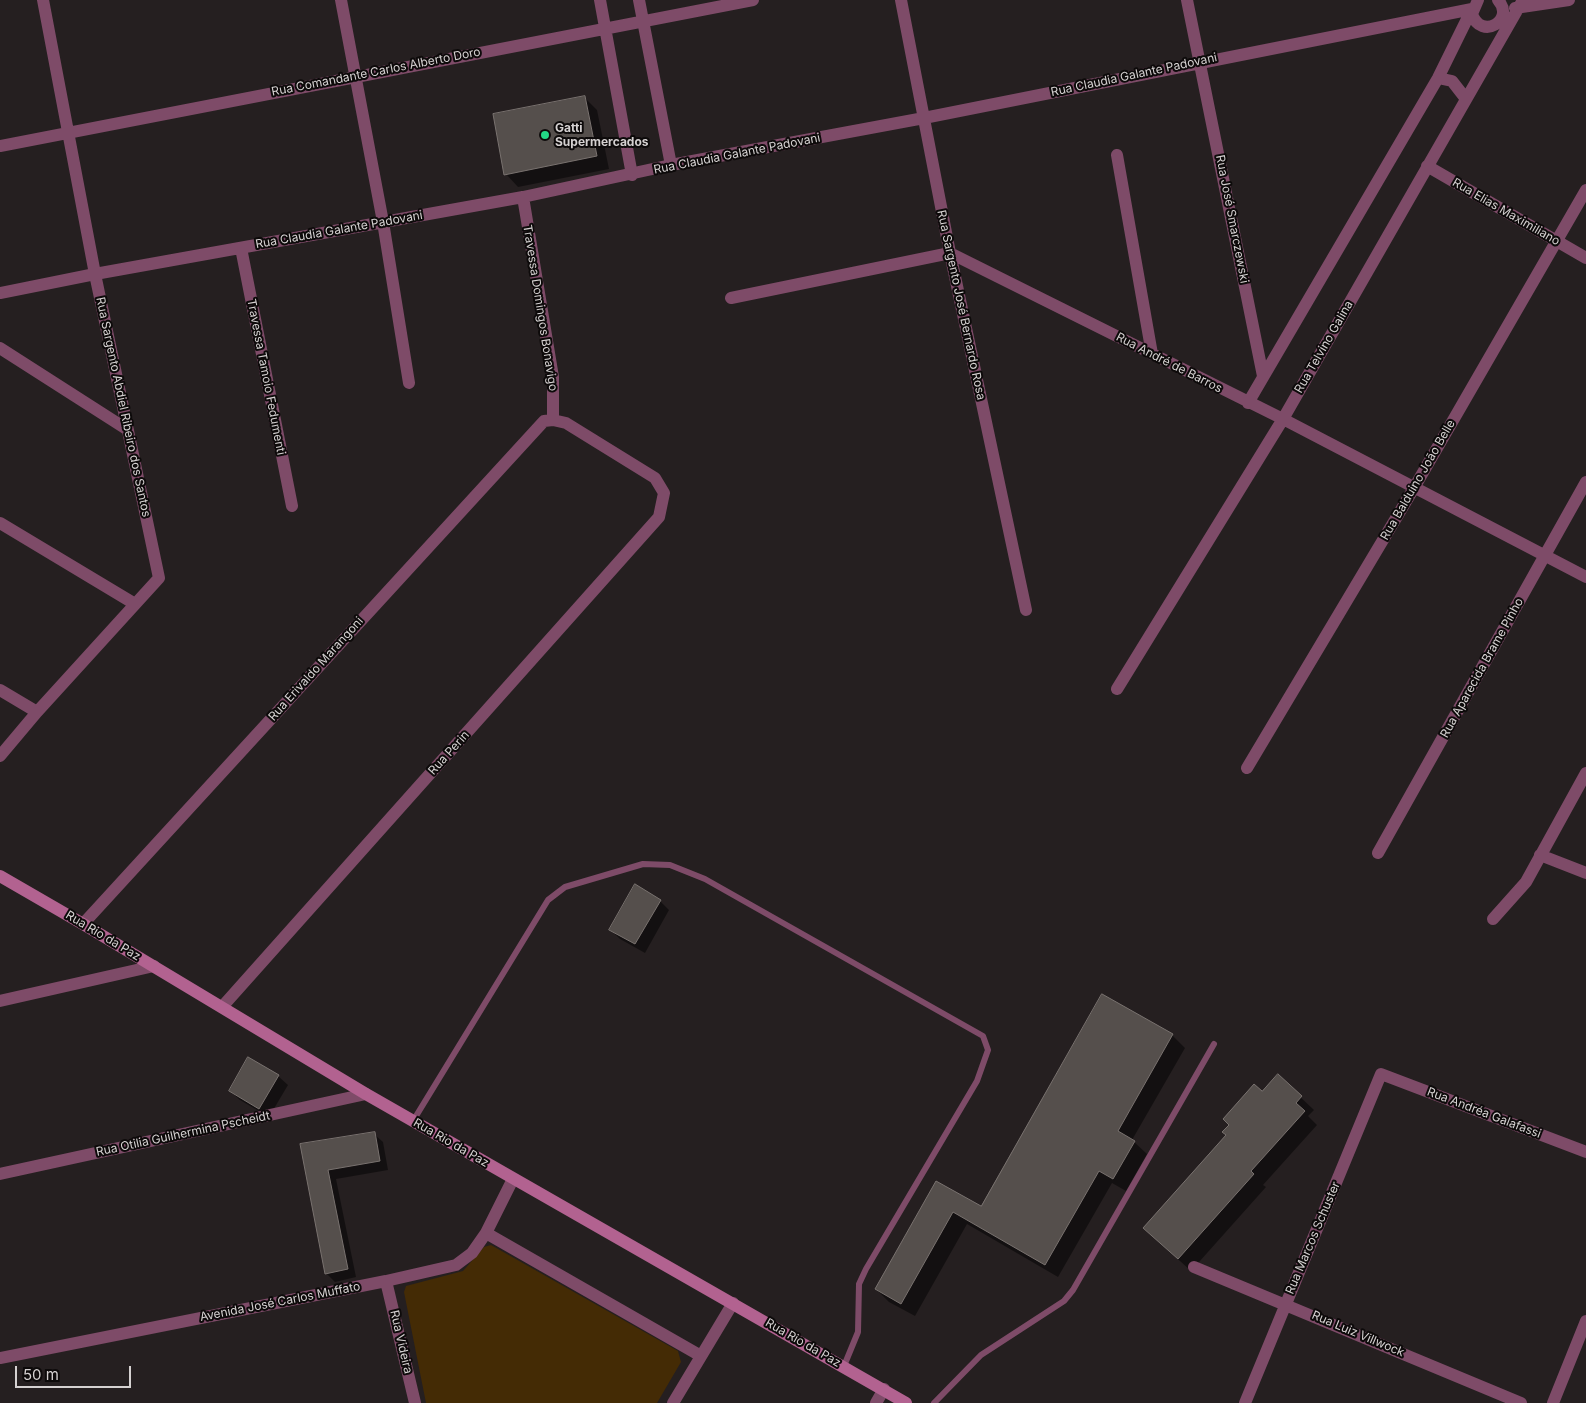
<!DOCTYPE html>
<html>
<head>
<meta charset="utf-8">
<style>
	body { margin:0 }
	#map { position:relative; width:1586px; height:1403px; overflow:hidden; background:#251f20; font-family:Inter,sans-serif }
	canvas { display:block }
	.scale { position:absolute; left:15px; top:1366px; width:116px; height:22px; box-sizing:border-box; border:2px solid #d5d1d1; border-top:0; padding-left:6px; font-size:15px; line-height:18px; white-space:nowrap; color:#d5d1d1; -webkit-text-stroke:4px #0d0a0a; paint-order:stroke }
</style>
</head>
<body>
<div id="map">
<canvas width="1586" height="1403"></canvas>
<div class="scale">50 m</div>
</div>
<script>
const context = document.querySelector('canvas').getContext('2d');
context.lineJoin = 'round';
function fillPath(path, color) {
  context.fillStyle = color;
  context.fill(path, 'evenodd');
}
function stroke(path, color, width, dash) {
  context.strokeStyle = color;
  context.lineWidth = width;
  context.lineCap = dash ? 'butt' : 'round';
  context.setLineDash(dash || []);
  context.stroke(path);
}
function label(font, color, halo, rows, align = 'center') {
  context.font = font + ' Inter,sans-serif';
  context.lineWidth = 4;
  context.setLineDash([]);
  context.textBaseline = 'middle';
  context.strokeStyle = halo;
  context.fillStyle = color;
  for (const [text, x, y, turn = 0] of rows) {
    context.save();
    context.translate(x, y);
    context.rotate((+turn || 0) * Math.PI / 180);
    context.textAlign = isNaN(turn) ? turn : align;
    if (halo) context.strokeText(text, 0, 0);
    context.fillText(text, 0, 0);
    context.restore();
  }
}
const green = new Path2D(`
	M 491,1245 L 678,1351 L 681,1362 L 657,1403 L 426,1403 L 404,1292 L 406,1286 L 463,1271 L 484,1247 Z`);
const shadow = new Path2D(`
	M 585,98 L 597,110 L 609,169 L 518,187 L 506,174 Z
	M 660,901 L 669,910 L 645,953 L 620,939 L 610,929 Z
	M 1172,1035 L 1185,1048 L 1132,1140 L 1147,1154 L 1126,1191 L 1112,1183 L 1058,1277 L 967,1224 L 915,1316 L 889,1302 L 876,1289 L 936,1182 L 982,1208 Z
	M 278,1076 L 288,1085 L 269,1117 L 240,1100 L 230,1091 Z
	M 1278,1076 L 1314,1110 L 1308,1116 L 1317,1125 L 1263,1185 L 1266,1187 L 1191,1271 L 1158,1241 L 1227,1135 Z
	M 374,1134 L 383,1142 L 388,1170 L 336,1179 L 356,1277 L 335,1282 L 326,1273 L 302,1145 Z`);
const building = new Path2D(`
	M 585,96 L 597,156 L 504,175 L 493,114 Z
	M 635,884 L 661,900 L 635,944 L 609,930 Z
	M 1102,994 L 1173,1034 L 1118,1131 L 1135,1141 L 1113,1179 L 1099,1171 L 1045,1265 L 953,1212 L 901,1304 L 875,1289 L 936,1181 L 981,1206 Z
	M 248,1057 L 279,1075 L 259,1109 L 229,1091 Z
	M 1278,1074 L 1302,1096 L 1296,1103 L 1305,1111 L 1251,1171 L 1254,1174 L 1178,1259 L 1143,1228 L 1226,1135 L 1222,1132 L 1229,1125 L 1223,1119 L 1254,1084 L 1262,1091 Z
	M 375,1132 L 380,1161 L 328,1170 L 348,1269 L 325,1274 L 300,1144 Z`);
const lane = new Path2D(`
	M 413,1121 L 548,900 L 565,887 L 643,864 L 670,865 L 705,879 L 983,1036 L 988,1050 L 977,1081 L 866,1269 L 859,1284 L 858,1332 L 844,1366
	M 934,1403 L 981,1355 L 1064,1301 L 1073,1290 L 1214,1044`);
const street = new Path2D(`
	M 341,0 L 383,222 L 409,383
	M 600,0 L 632,175
	M 639,0 L 671,165
	M 901,0 L 950,253 L 1026,610
	M 1187,0 L 1263,376
	M 1478,0 L 1472,14 C 1481,41 1516,20 1498,0
	M 1515,8 L 1569,0
	M 1438,78 L 1452,81 L 1466,99
	M 0,146 L 753,0
	M 1117,155 L 1152,354
	M 1427,166 L 1586,258
	M 523,197 L 553,377 L 553,420
	M 241,248 L 292,506
	M 0,293 L 95,274 L 523,197 L 671,165 L 924,118 L 1472,9
	M 731,298 L 950,253 L 1283,419 L 1586,577
	M 0,348 L 128,430
	M 1248,403 L 1438,78 L 1472,9
	M 0,523 L 135,604
	M 1117,689 L 1283,419 L 1523,0
	M 0,690 L 37,712
	M 0,756 L 37,712 L 159,578 L 95,274 L 43,0
	M 1247,768 L 1414,488 L 1586,190
	M 1378,853 L 1586,482
	M 1540,855 L 1586,873
	M 1493,919 L 1526,882 L 1586,773
	M 83,924 L 544,421 L 553,420 L 566,423 L 655,478 L 664,493 L 659,517 L 222,1007
	M 0,1001 L 154,966
	M 0,1174 L 366,1094
	M 486,1233 L 701,1356
	M 1194,1267 L 1521,1403
	M 386,1281 L 415,1403
	M 0,1358 L 386,1281 L 456,1265 L 472,1253 L 486,1233 L 513,1179
	M 673,1403 L 733,1303
	M 876,1403 L 884,1389
	M 1245,1403 L 1381,1074 L 1586,1152
	M 1553,1403 L 1586,1321`);
const secondary = new Path2D(`
	M 0,876 L 83,924 L 366,1094 L 906,1403`);
const markers = [
	[545,135,5,"#23d886"]
];
const streetNames = [
	["Rua Comandante Carlos Alberto Doro",376,72,-11],
	["Rua Claudia Galante Padovani",1134,75,-12],
	["Rua Claudia Galante Padovani",737,154,-11],
	["Rua Elias Maximiliano",1506,212,30],
	["Rua José Smarczewski",1232,219,79],
	["Rua Claudia Galante Padovani",339,230,-10],
	["Rua Sargento José Bernardo Rosa",961,305,78],
	["Travessa Domingos Bonavigo",540,308,81],
	["Rua Telvino Galina",1324,347,-60],
	["Rua André de Barros",1169,363,27],
	["Travessa Tamoio Fedumenti",266,377,79],
	["Rua Sargento Abdiel Ribeiro dos Santos",123,407,78],
	["Rua Balduino João Belle",1418,480,-60],
	["Rua Aparecida Brame Pinho",1482,668,-61],
	["Rua Erivaldo Marangoni",316,669,-48],
	["Rua Perin",449,753,-48],
	["Rua Rio da Paz",103,936,31],
	["Rua Andréa Galafassi",1484,1113,21],
	["Rua Otilia Guilhermina Pscheidt",183,1134,-12],
	["Rua Rio da Paz",451,1143,30],
	["Rua Marcos Schuster",1313,1238,-67],
	["Avenida José Carlos Muffato",280,1302,-11],
	["Rua Luiz Villwock",1358,1334,23],
	["Rua Videira",401,1342,77],
	["Rua Rio da Paz",803,1343,30]
];
const poiNames = [
	["Gatti",555,128],
	["Supermercados",555,142]
];
fillPath(green, '#442b05');
fillPath(shadow, '#0007');
fillPath(building, '#554f4c');
stroke(building, '#79726f', 1);
stroke(lane, '#7e4b68', 6);
stroke(street, '#7e4b68', 12);
stroke(secondary, '#b26290', 12);
for (const [x, y, r, color] of markers) {
  const dot = new Path2D();
  dot.arc(x, y, r, 0, 2 * Math.PI);
  context.fillStyle = color;
  context.fill(dot);
  stroke(dot, '#0d0a0a', 2);
}
label('12px', '#d5d1d1', '#0d0a0a', streetNames);
label('bold 12px', '#d5d1d1', '#0d0a0a', poiNames, 'left');
</script>
</body>
</html>
